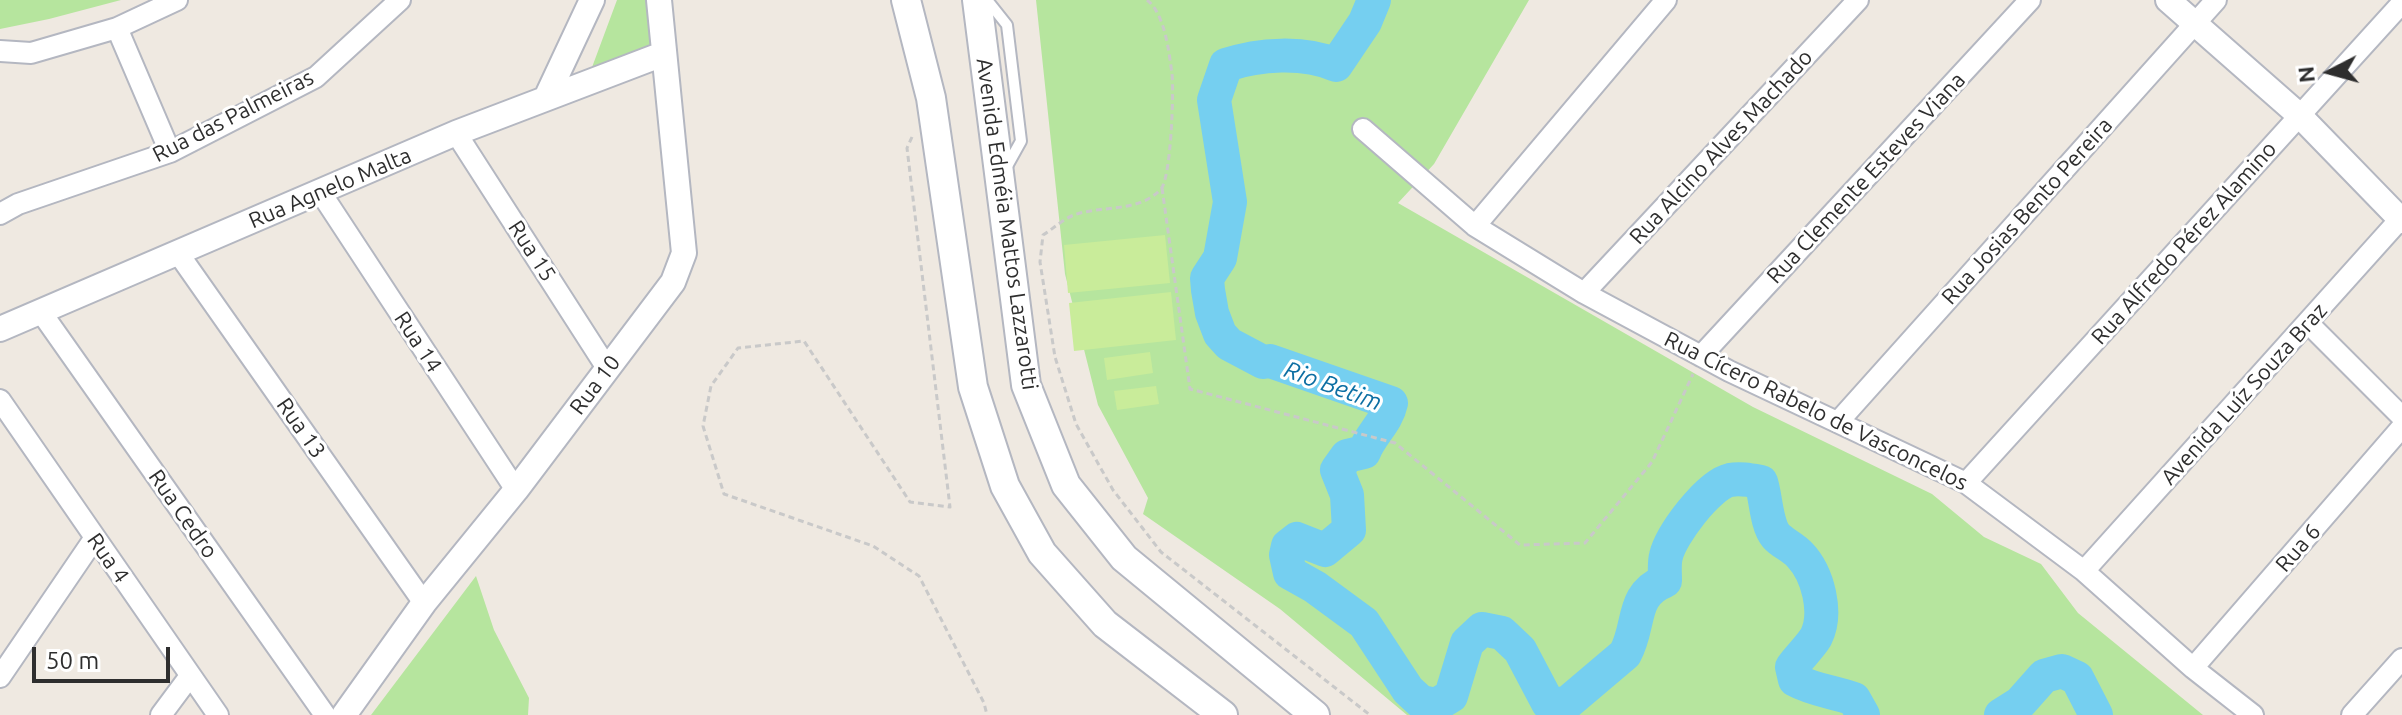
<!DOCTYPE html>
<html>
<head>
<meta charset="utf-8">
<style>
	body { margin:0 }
	#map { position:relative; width:2402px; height:715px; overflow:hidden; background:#efe9e1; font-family:Ubuntu,sans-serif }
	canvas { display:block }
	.north { position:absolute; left:2290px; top:32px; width:80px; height:80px; -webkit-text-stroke:6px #fff; paint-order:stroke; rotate:264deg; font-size:22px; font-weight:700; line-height:32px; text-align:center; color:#2e2e2e }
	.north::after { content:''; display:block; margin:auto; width:28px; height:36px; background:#2e2e2e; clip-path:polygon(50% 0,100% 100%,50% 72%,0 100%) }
	.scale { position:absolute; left:32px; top:647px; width:138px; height:36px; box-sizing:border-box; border:4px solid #2e2e2e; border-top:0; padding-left:10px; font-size:24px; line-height:28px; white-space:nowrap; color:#2e2e2e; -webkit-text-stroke:6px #fff; paint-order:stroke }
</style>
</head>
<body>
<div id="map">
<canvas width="2402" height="715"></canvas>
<div class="north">N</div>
<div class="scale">50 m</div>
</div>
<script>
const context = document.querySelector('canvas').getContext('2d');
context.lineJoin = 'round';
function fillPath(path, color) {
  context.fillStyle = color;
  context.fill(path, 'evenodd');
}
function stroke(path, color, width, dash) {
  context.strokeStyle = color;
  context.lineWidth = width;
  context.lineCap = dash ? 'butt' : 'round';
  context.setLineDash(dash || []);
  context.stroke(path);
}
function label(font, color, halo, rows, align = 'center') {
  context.font = font + ' Ubuntu,sans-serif';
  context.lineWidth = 6;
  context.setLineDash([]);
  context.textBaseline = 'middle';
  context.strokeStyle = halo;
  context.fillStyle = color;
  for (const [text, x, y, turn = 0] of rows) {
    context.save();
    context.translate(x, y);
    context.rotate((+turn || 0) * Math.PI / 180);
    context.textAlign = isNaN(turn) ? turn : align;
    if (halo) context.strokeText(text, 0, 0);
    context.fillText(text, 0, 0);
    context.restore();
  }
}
const green = new Path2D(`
	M 0,0 L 121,0 L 49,19 L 0,29 Z
	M 617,0 L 647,0 L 652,49 L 591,70 Z
	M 1036,0 L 1529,0 L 1434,164 L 1398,203 L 1753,407 L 1932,494 L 1984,537 L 2041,564 L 2078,613 L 2203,715 L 1407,715 L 1280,609 L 1143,514 L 1148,498 L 1098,405 L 1065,274 Z
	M 476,576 L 494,630 L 529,698 L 528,715 L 371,715 Z`);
const pitch = new Path2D(`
	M 1165,235 L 1170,283 L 1068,293 L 1064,245 Z
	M 1171,292 L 1176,340 L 1074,351 L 1069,303 Z
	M 1150,352 L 1153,373 L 1107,380 L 1104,358 Z
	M 1156,386 L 1159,404 L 1117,410 L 1114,391 Z`);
const river = new Path2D(`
	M 1374,0 L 1365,22 L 1336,65 C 1304,51 1259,54 1226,65 L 1214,100 L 1230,202 L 1220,258 L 1207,278 L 1208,290 L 1212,313 L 1220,334 L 1229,344 L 1263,362 L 1270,361 L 1391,403 C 1387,422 1371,434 1364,452 L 1347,456 L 1337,470 L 1347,495 L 1349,530 L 1325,550 L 1297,539 L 1288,546 L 1286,555 L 1290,573 L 1315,587 L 1364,623 L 1408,690 L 1421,702 L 1436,705 L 1451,696 L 1467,643 L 1482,629 L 1502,633 L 1520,650 L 1548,703 L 1566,704 L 1625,654 C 1641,625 1630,595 1665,581 C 1665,573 1664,563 1666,556 C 1671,535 1708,485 1730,480 C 1740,478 1750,480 1761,482 C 1766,497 1766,524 1776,536 C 1782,543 1793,547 1800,555 C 1818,574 1828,613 1816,637 C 1810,647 1799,657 1792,667 L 1795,680 C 1813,690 1834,692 1854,699 L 1863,715
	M 2001,715 L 2020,703 L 2044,676 L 2062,671 L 2077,678 L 2096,715`);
const path = new Path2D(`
	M 1147,0 C 1165,14 1169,52 1172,74 C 1174,92 1171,177 1161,189 C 1139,213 1101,205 1074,215 C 1063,219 1053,229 1043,235 L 1040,262 L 1055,357 L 1076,424 L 1113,490 L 1161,552 L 1370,715
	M 912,137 L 907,148 L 950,507 L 910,502 L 804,341 L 738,348 L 711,386 L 703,426 L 724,494 L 873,546 L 919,576 L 984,703 L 987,715
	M 1162,188 L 1190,389 L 1395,443 L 1520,545 L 1585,543 L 1652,462 L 1693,374`);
const service = new Path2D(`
	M 987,0 L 1007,25 L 1021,141 L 1006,168`);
const minor = new Path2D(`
	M 117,28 L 170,152
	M 0,51 L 31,53 L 117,28 L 177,0
	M 1363,129 L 1475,226 L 1584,293 L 1729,371 L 1966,483 L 2084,571 L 2193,668 L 2253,715
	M 456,133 L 607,368
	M 321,193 L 516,490
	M 0,214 L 18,204 L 170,152 L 316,77 L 400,0
	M 1475,226 L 1666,0
	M 178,253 L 424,603
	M 1584,293 L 1858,0
	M 41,312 L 325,715
	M 2308,323 L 2402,417
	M 1701,356 L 2030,0
	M 0,400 L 218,715
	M 1838,422 L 2216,0
	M 1966,483 L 2402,3
	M 2084,571 L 2402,217
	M 2193,668 L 2402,427
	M 0,677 L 94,539
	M 161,715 L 190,676
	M 2352,715 L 2402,659`);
const tertiary = new Path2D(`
	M 2168,0 L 2300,116 L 2402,221
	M 547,96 L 592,0
	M 0,329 L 456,133 L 663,54
	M 344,715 L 424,603 L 516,490 L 673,282 L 684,253 L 659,0`);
const secondary = new Path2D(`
	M 906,0 L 931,98 L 973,387 L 1005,486 L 1042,553 L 1105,624 L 1223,715
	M 977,0 L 1026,385 L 1066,485 L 1124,558 L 1315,715`);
const streetNames = [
	["Rua das Palmeiras",233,116,-27],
	["Rua Alcino Alves Machado",1721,147,-47],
	["Rua Clemente Esteves Viana",1866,178,-47],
	["Rua Agnelo Malta",330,188,-23],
	["Rua Josias Bento Pereira",2027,211,-48],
	["Avenida Edméia Mattos Lazzarotti",1007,224,82],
	["Rua Alfredo Pérez Alamino",2184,243,-48],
	["Rua 15",532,251,57],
	["Rua 14",418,342,57],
	["Rua 10",595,385,-53],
	["Avenida Luíz Souza Braz",2244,394,-48],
	["Rua Cícero Rabelo de Vasconcelos",1816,411,26],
	["Rua 13",301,428,55],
	["Rua Cedro",183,514,55],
	["Rua 6",2298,548,-49],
	["Rua 4",108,558,55]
];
const waterNames = [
	["Rio Betim",1333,386,20]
];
fillPath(green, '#b6e59e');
fillPath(pitch, '#c9ec9a');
stroke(river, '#75cff0', 34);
stroke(service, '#b4b7c1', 14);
stroke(minor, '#b4b7c1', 24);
stroke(tertiary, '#b4b7c1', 28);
stroke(secondary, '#b4b7c1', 32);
stroke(path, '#c9c9c9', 3, [6, 4]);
stroke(service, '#fff', 10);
stroke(minor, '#fff', 20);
stroke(tertiary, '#fff', 24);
stroke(secondary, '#fff', 28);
label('22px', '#2e2e2e', '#fff', streetNames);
label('italic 24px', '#0d6fa3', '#fff', waterNames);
</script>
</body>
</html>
